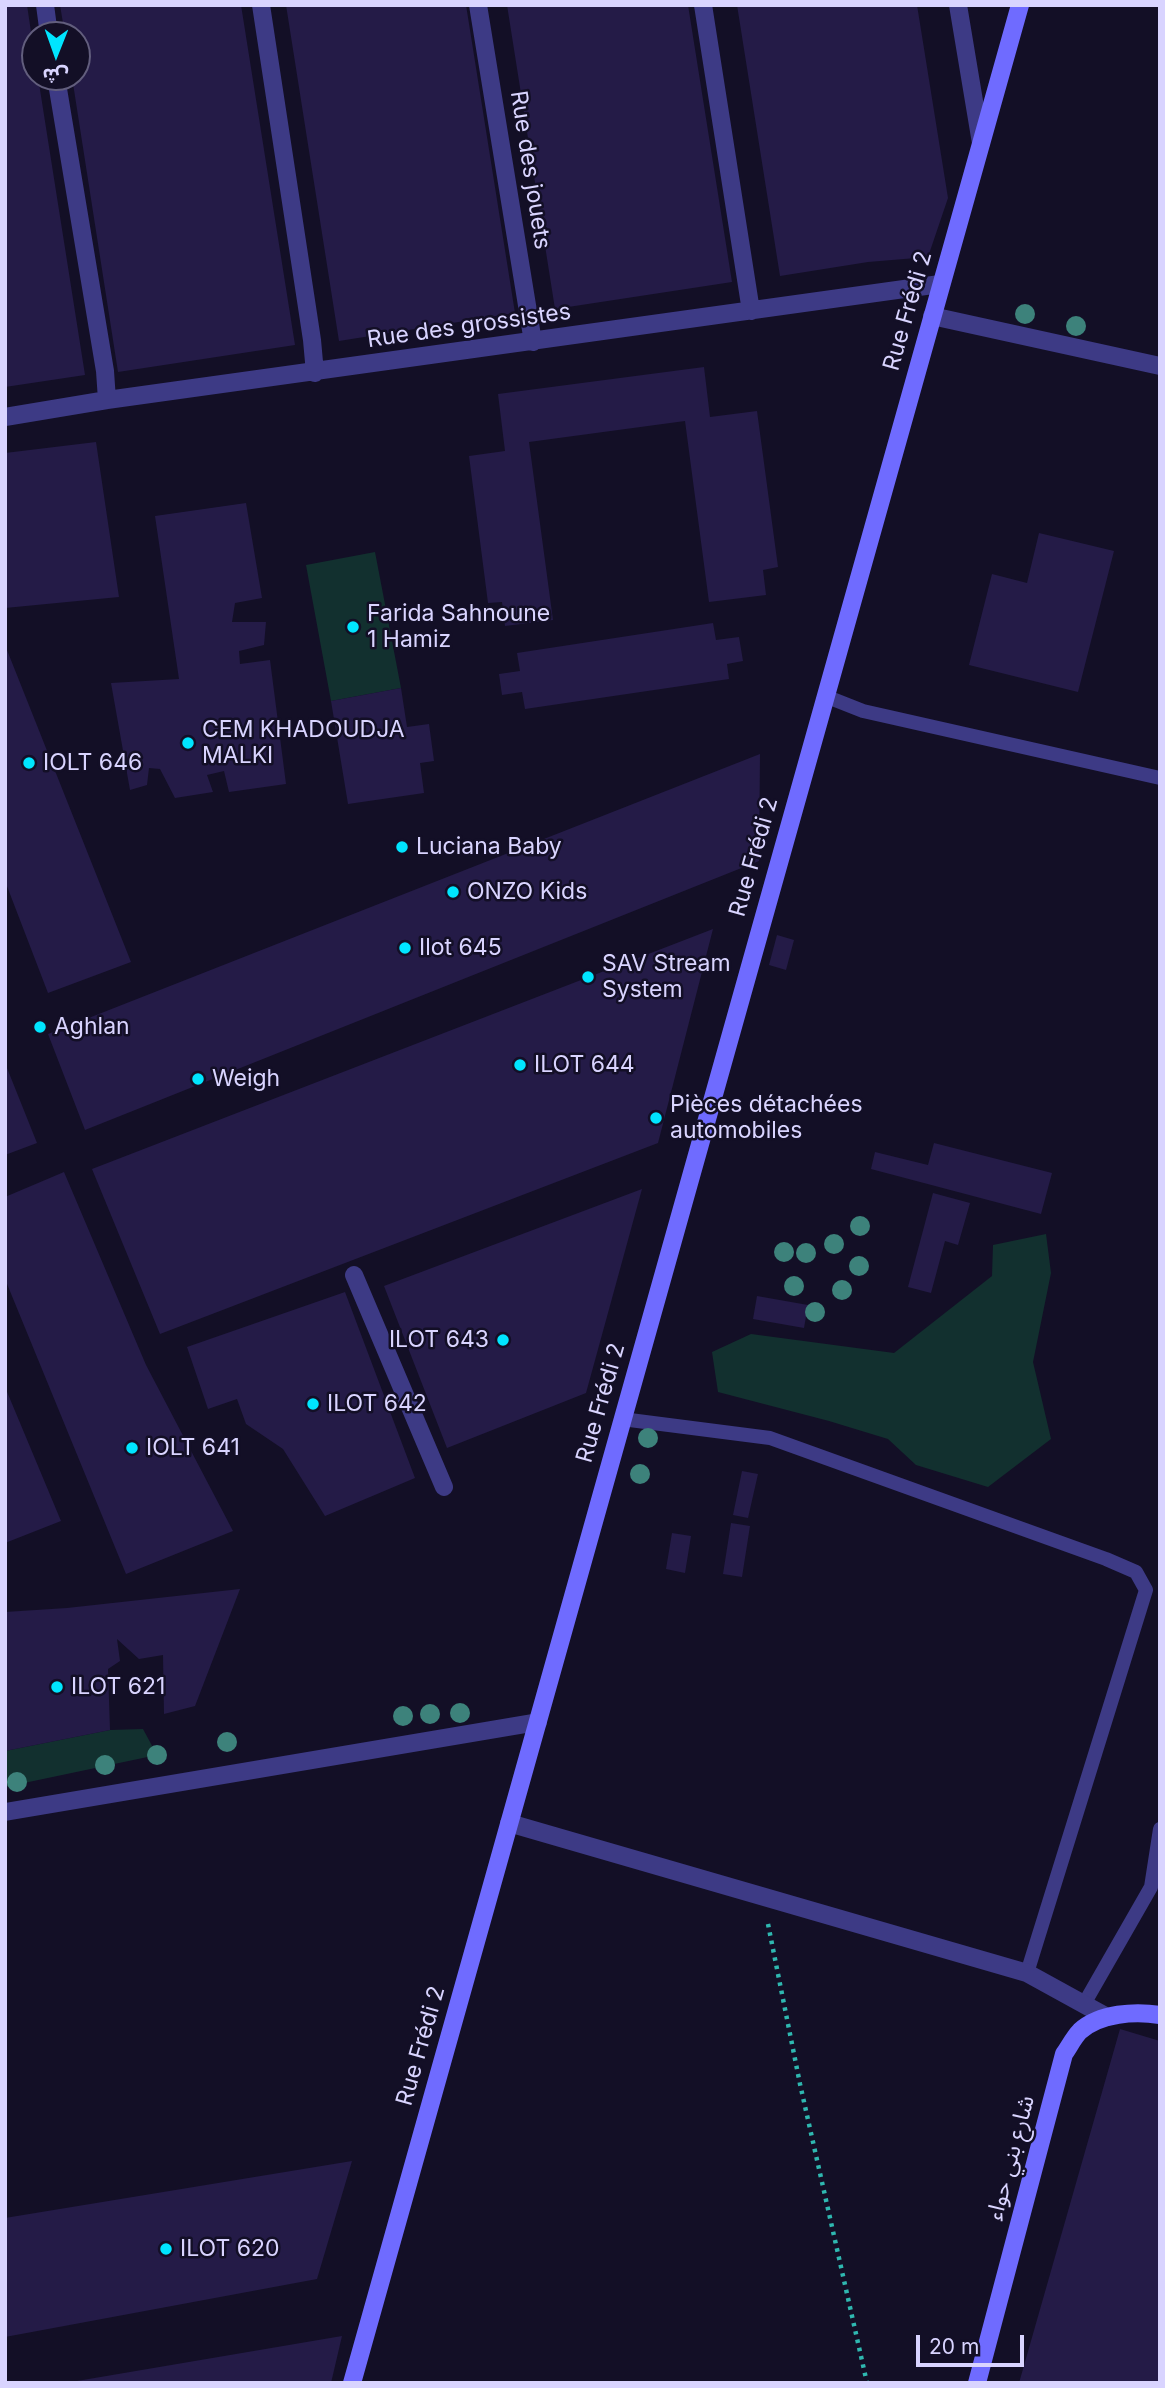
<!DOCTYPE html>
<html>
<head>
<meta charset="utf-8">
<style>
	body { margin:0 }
	#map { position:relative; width:1165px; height:2388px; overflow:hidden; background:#130f26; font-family:Inter,"Noto Sans Arabic",sans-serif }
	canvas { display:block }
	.frame { position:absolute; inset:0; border:7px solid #d9d4ff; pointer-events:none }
	.north { position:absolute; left:21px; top:21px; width:70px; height:70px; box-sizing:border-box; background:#130f26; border:2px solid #625e7d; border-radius:50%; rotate:181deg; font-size:19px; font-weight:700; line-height:28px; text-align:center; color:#d9d4ff }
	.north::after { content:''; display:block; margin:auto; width:24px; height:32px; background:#00e5ff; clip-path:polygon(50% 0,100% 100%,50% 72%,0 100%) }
	.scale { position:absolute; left:916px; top:2335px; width:108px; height:32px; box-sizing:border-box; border:4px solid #d9d4ff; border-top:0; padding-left:9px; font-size:21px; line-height:24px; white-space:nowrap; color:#d9d4ff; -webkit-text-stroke:5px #130f26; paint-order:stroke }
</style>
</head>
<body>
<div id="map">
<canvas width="1165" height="2388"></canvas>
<div class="frame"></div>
<div class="north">ش</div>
<div class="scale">20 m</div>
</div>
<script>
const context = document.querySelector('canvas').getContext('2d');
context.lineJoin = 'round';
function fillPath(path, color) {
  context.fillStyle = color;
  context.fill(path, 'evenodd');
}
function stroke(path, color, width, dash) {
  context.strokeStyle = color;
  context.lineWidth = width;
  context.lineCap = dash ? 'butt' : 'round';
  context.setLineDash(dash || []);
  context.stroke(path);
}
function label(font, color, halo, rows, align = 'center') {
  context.font = font + ' Inter,"Noto Sans Arabic",sans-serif';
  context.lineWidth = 5;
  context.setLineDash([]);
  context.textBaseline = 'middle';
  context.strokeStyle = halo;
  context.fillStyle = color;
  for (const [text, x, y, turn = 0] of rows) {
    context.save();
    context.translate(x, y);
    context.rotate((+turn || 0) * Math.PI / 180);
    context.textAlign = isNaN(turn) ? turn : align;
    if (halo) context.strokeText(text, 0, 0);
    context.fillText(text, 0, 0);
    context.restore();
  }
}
const green = new Path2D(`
	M 375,552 L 401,688 L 331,701 L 306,565 Z
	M 1046,1234 L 1051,1273 L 1033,1362 L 1051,1439 L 988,1487 L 916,1465 L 888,1439 L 829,1421 L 718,1392 L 712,1352 L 751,1334 L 894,1353 L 992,1276 L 993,1245 Z
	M 143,1729 L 157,1755 L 5,1787 L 5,1751 L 110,1730 Z`);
const building = new Path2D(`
	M 5,5 L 27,5 L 35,59 L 35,77 L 38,77 L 85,375 L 5,387 Z
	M 60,5 L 241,5 L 295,345 L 118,372 L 72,77 L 77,77 L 77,35 L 65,35 Z
	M 286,5 L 466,5 L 515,313 L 339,341 Z
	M 507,5 L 688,5 L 732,282 L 555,309 Z
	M 737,5 L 917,5 L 948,198 L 928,257 L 868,262 L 780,276 Z
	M 704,367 L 710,417 L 757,411 L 778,567 L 763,570 L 766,595 L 709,602 L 685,421 L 529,442 L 553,620 L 505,626 L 502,602 L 488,603 L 469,456 L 505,451 L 498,394 Z
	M 96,442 L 119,597 L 5,608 L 5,453 Z
	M 246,503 L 262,598 L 235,603 L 232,622 L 266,622 L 264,645 L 239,651 L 240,664 L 270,660 L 286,784 L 229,792 L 224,771 L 207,775 L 213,792 L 175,798 L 160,769 L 149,768 L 147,785 L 130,790 L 111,683 L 179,679 L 155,516 Z
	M 1039,533 L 1114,551 L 1078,692 L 969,665 L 992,574 L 1027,583 Z
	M 713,623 L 716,640 L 739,637 L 743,661 L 727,664 L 729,679 L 525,709 L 522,692 L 502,695 L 499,674 L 520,671 L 517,653 Z
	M 5,645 L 131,962 L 48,993 L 5,881 Z
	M 401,688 L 407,727 L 429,724 L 434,761 L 420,763 L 424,793 L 348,804 L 331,701 Z
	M 760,754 L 759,861 L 85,1130 L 48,1034 Z
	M 713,929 L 658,1143 L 160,1334 L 92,1169 Z
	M 777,935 L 794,940 L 786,970 L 769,965 Z
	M 5,1063 L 37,1143 L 5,1155 Z
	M 934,1143 L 1052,1173 L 1041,1214 L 871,1169 L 875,1152 L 928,1165 Z
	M 64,1172 L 146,1365 L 233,1531 L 126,1574 L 5,1279 L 5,1197 Z
	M 642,1189 L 586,1393 L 447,1448 L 384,1286 Z
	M 933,1193 L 970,1203 L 958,1245 L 945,1241 L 931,1293 L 908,1287 Z
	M 345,1292 L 415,1478 L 325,1516 L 283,1449 L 246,1424 L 237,1399 L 208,1409 L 187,1347 Z
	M 757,1296 L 808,1305 L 804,1328 L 753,1319 Z
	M 5,1387 L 61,1521 L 5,1543 Z
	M 742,1471 L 758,1474 L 748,1518 L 733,1515 Z
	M 731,1523 L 750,1526 L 742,1577 L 723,1574 Z
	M 672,1533 L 691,1536 L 685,1573 L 666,1569 Z
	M 240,1589 L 195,1706 L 164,1714 L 163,1655 L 139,1659 L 117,1639 L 120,1661 L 108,1669 L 110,1730 L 5,1751 L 5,1612 L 67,1608 Z
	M 1120,2029 L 1160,2041 L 1160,2383 L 1019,2383 Z
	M 352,2161 L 317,2279 L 5,2337 L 5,2218 Z
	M 342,2336 L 331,2383 L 78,2383 L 77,2381 Z`);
const path = new Path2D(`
	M 768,1924 L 800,2084 L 867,2383`);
const lane = new Path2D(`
	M 825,696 L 863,711 L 1160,778
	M 622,1419 L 770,1438 L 1106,1559 L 1136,1572 L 1146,1590 L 1027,1973
	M 1084,2004 L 1151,1887 L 1160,1829`);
const street = new Path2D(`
	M 45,5 L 49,35
	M 261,5 L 312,340 L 315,373
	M 478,5 L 533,342
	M 703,5 L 751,311
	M 958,5 L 981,143
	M 56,77 L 105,371 L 107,400
	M 932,316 L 1160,366
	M 5,417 L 107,400 L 940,284
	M 354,1275 L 444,1487
	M 5,1812 L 538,1722
	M 509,1823 L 1027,1973 L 1107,2017`);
const secondary = new Path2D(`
	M 352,2383 L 1020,5
	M 977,2383 L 1064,2054 C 1069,2047 1074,2037 1080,2031 C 1100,2013 1135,2011 1160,2015`);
const trees = [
	[1025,314],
	[1076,326],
	[860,1226],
	[834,1244],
	[784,1252],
	[806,1253],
	[859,1266],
	[794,1286],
	[842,1290],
	[815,1312],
	[648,1438],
	[640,1474],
	[460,1713],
	[430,1714],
	[403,1716],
	[227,1742],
	[157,1755],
	[105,1765],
	[17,1782]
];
const markers = [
	[353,627,7,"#00e5ff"],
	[188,743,7,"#00e5ff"],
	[29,763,7,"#00e5ff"],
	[402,847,7,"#00e5ff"],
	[453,892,7,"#00e5ff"],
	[405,948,7,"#00e5ff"],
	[588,977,7,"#00e5ff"],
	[40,1027,7,"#00e5ff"],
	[520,1065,7,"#00e5ff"],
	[198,1079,7,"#00e5ff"],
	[656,1118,7,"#00e5ff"],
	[503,1340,7,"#00e5ff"],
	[313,1404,7,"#00e5ff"],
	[132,1448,7,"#00e5ff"],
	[57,1687,7,"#00e5ff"],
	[166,2249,7,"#00e5ff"]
];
const streetNames = [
	["Rue des jouets",530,170,81],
	["Rue Frédi 2",908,311,-74],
	["Rue des grossistes",469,326,-8],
	["Rue Frédi 2",754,857,-74],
	["Rue Frédi 2",601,1403,-74],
	["Rue Frédi 2",421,2046,-74],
	["شارع بني حواء",1011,2158,-75]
];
const poiNames = [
	["Farida Sahnoune",367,614],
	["1 Hamiz",367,640],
	["CEM KHADOUDJA",202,730],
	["MALKI",202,756],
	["IOLT 646",43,763],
	["Luciana Baby",416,847],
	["ONZO Kids",467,892],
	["Ilot 645",419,948],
	["SAV Stream",602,964],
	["System",602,990],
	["Aghlan",54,1027],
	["ILOT 644",534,1065],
	["Weigh",212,1079],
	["Pièces détachées",670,1105],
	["automobiles",670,1131],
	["ILOT 643",489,1340,"right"],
	["ILOT 642",327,1404],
	["IOLT 641",146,1448],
	["ILOT 621",71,1687],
	["ILOT 620",180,2249]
];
fillPath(green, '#12302f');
fillPath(building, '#241b47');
stroke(path, '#2fb8b0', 4.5, [3.5, 5]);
stroke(lane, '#3d3a85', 14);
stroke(street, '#3d3a85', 18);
stroke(secondary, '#6f6bff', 18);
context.fillStyle = '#3d827b';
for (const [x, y] of trees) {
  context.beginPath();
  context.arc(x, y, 10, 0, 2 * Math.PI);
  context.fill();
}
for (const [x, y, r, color] of markers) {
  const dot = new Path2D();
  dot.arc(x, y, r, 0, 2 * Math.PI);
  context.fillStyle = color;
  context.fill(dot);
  stroke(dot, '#130f26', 2.5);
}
label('23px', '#d9d4ff', '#130f26', streetNames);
label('23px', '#d9d4ff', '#130f26', poiNames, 'left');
</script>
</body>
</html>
